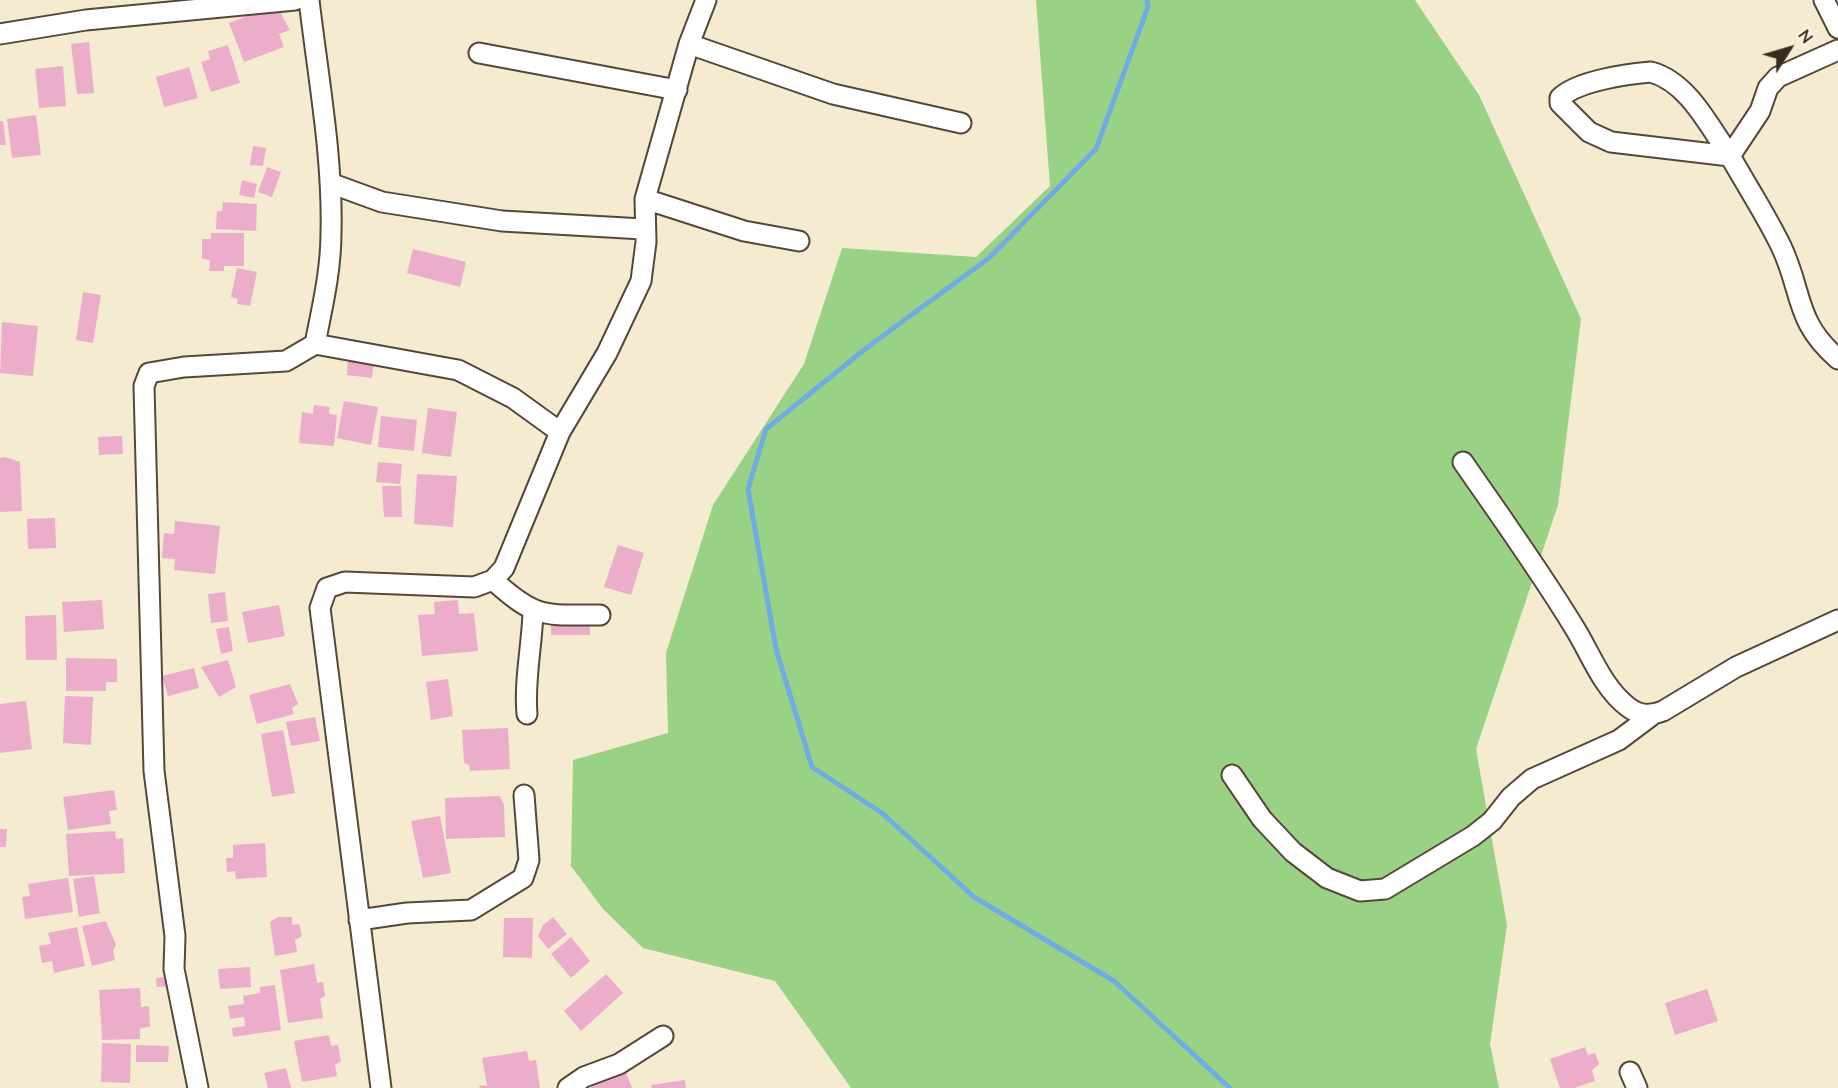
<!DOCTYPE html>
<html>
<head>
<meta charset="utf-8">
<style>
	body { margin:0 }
	#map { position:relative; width:1838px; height:1088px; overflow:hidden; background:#f4ebd1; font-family:"Comic Neue",sans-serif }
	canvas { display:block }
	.north { position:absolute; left:1754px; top:14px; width:70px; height:70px; -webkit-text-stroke:5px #fcf5e5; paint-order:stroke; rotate:53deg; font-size:19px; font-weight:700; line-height:28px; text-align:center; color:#3b2a1e }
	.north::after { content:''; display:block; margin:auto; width:24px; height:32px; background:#3b2a1e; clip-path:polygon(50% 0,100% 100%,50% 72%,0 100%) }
</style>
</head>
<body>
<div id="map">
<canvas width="1838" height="1088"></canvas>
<div class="north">N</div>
</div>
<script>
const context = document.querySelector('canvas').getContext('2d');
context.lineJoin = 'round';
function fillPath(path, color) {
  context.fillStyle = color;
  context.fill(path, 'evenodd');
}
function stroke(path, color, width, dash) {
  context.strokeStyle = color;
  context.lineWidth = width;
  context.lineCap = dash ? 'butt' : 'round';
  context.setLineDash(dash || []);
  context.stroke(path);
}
const green = new Path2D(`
	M 1036,0 L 1415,0 L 1479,95 L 1581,319 L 1558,505 L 1476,749 L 1507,925 L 1490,1044 L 1499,1088 L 851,1088 L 775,981 L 643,948 L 603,909 L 571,866 L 573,760 L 668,733 L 666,653 L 713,505 L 804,364 L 842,248 L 976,257 L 1050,186 Z`);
const stream = new Path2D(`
	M 1147,0 L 1148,7 L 1096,149 L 989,258 L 869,346 L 766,429 L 748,489 L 776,649 L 812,767 L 882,813 L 974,897 L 1114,981 L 1230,1088`);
const building = new Path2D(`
	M 276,5 L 290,30 L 279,34 L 284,47 L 244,62 L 229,23 Z
	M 89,42 L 94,93 L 77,94 L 71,44 Z
	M 228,45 L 240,83 L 211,92 L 201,62 L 210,59 L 208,51 Z
	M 63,66 L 66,106 L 39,108 L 35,69 Z
	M 189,67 L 198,98 L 164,107 L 156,77 Z
	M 36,115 L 41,155 L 12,158 L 7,119 Z
	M 0,121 L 3,121 L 6,145 L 0,145 Z
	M 253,146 L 266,148 L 263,166 L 250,165 Z
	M 267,167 L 281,172 L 272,197 L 258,192 Z
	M 242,180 L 257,184 L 254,198 L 239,195 Z
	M 223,202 L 257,204 L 256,231 L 216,229 L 217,211 L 222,211 Z
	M 211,233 L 244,233 L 244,266 L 224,266 L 224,271 L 209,271 L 210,260 L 202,259 L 202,239 L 211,239 Z
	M 413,249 L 466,262 L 460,287 L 407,273 Z
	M 237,268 L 257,272 L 250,306 L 237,304 L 238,299 L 231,297 Z
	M 83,292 L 101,295 L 93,343 L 76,340 Z
	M 2,322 L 38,326 L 33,376 L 0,373 Z
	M 348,357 L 374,360 L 372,378 L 347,375 Z
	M 344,401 L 378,407 L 371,445 L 337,438 Z
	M 314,405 L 330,407 L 329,414 L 337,415 L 334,446 L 299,443 L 302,412 L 313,414 Z
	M 428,408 L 457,412 L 451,457 L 422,453 Z
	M 381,416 L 417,420 L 414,451 L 378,447 Z
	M 122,436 L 123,454 L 99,455 L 98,437 Z
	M 5,457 L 20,462 L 22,511 L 0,512 L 0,458 Z
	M 378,462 L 402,464 L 400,484 L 376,482 Z
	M 417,474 L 457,476 L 453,527 L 414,524 Z
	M 382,486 L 401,486 L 402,517 L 384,517 Z
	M 55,518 L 56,548 L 28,549 L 27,519 Z
	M 175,521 L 220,526 L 215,574 L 174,570 L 175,559 L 162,558 L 164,533 L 174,534 Z
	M 618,545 L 644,553 L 631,595 L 604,587 Z
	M 225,592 L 228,621 L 211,623 L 208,594 Z
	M 102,600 L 104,629 L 64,632 L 62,602 Z
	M 458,600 L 459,614 L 474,613 L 478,651 L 422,656 L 418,615 L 435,614 L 434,602 Z
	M 279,605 L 285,636 L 248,643 L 242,612 Z
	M 56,615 L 57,660 L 26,660 L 25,616 Z
	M 551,622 L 590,622 L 590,635 L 551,635 Z
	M 229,627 L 233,651 L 221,654 L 216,629 Z
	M 66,658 L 117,659 L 117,682 L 106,682 L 106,691 L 66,691 Z
	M 228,660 L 236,687 L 219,697 L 201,667 Z
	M 194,668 L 199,688 L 168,696 L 162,676 Z
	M 448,679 L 453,716 L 431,720 L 426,682 Z
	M 290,684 L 298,704 L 292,708 L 294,714 L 257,724 L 249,695 Z
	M 65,696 L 93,697 L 91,745 L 63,743 Z
	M 26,701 L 32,749 L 0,753 L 0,704 Z
	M 315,717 L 320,741 L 291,746 L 286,722 Z
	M 508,728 L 510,769 L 470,771 L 469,765 L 464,763 L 462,730 Z
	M 283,730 L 295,793 L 272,797 L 261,734 Z
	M 114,790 L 117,810 L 109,811 L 111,824 L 68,830 L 63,797 Z
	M 500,796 L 504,805 L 505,837 L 446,839 L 445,798 Z
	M 440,816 L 451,873 L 423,878 L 411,821 Z
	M 0,829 L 7,829 L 6,847 L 0,847 Z
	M 115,831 L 116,839 L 123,838 L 125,873 L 69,876 L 66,834 Z
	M 265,843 L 267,877 L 236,879 L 235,871 L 227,872 L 226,858 L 233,858 L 233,845 Z
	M 94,876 L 100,913 L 79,917 L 73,879 Z
	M 68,878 L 73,912 L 25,919 L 22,897 L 30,896 L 28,884 Z
	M 278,917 L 292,917 L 292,925 L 299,924 L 302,936 L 295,940 L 297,952 L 275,956 L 270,922 Z
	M 553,917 L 567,934 L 548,949 L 538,936 L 543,925 Z
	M 504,918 L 533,918 L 532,958 L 503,957 Z
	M 106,921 L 116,945 L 113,950 L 115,960 L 92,966 L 82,926 Z
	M 77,927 L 85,966 L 54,973 L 52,961 L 42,963 L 39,946 L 51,944 L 48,933 Z
	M 571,937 L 590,961 L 571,978 L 551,954 Z
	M 314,964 L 317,983 L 323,982 L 325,996 L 320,999 L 323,1018 L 288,1023 L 280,970 Z
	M 250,967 L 251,987 L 220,989 L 218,969 Z
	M 606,974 L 623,993 L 581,1031 L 564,1011 Z
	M 171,976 L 172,986 L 157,987 L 156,978 Z
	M 275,985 L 281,1030 L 233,1037 L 232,1028 L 245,1026 L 244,1017 L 230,1019 L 228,1006 L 244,1004 L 243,996 L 260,993 L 260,987 Z
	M 140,988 L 141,1007 L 149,1006 L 150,1027 L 140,1028 L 140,1039 L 102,1040 L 99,990 Z
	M 1707,989 L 1718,1021 L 1675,1035 L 1665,1003 Z
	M 329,1035 L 331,1046 L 338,1045 L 341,1061 L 335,1065 L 337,1076 L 302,1082 L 294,1041 Z
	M 102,1043 L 131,1044 L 130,1083 L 101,1082 Z
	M 136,1045 L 169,1046 L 168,1062 L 136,1062 Z
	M 1585,1047 L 1588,1055 L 1595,1053 L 1599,1064 L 1592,1070 L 1595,1081 L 1574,1088 L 1560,1088 L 1550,1059 Z
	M 527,1051 L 529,1061 L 536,1060 L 540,1088 L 480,1088 L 479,1085 L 487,1086 L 482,1058 Z
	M 286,1068 L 291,1088 L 268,1088 L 264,1073 Z
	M 625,1070 L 632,1088 L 591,1088 L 591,1083 Z
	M 685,1080 L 686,1088 L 652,1088 L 651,1085 Z`);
const minor = new Path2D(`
	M 309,0 C 318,77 333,156 331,233 C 331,271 322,308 315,344
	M 1824,0 L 1838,28
	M 0,34 L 86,20 L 295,0
	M 689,44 L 833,94 L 961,123
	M 1838,50 L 1778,77 L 1768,88 L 1760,111 L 1730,156 C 1747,186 1766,215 1781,246 C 1803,292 1794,321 1838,359
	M 479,53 L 677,90
	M 1651,72 C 1688,82 1709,126 1730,156 L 1611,142 L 1589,132 L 1560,103 L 1560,98 C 1577,81 1627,74 1651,72 Z
	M 330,183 L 382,202 L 502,221 L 643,229
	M 645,199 L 744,231 L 799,241
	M 1463,462 C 1501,517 1540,571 1574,627 C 1591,654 1602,687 1628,707 C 1640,716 1650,716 1663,711 L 1736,667 L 1838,620
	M 493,580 C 536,619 544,615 600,615
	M 527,714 C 524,680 532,646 533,612
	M 1232,775 L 1262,819 L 1293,852 L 1327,878 L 1360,891 L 1385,889 L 1473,836 L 1492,821 L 1511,797 L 1532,779 L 1619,740 L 1651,716
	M 359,920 L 407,913 L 471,910 L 523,878 L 529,860 L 524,795
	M 1630,1072 L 1637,1088
	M 198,1088 L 174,969 L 175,936 L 154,771 L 144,386 L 149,373 L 184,367 L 286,361 L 315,344 L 458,370 L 513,398 L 560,432
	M 381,1088 L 320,608 L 327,588 L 345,582 L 474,587 L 493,580 L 504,568 L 560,432 L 607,353 L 641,281 L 646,242 L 645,199 L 689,44 L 706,0
	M 568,1088 L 584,1077 L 619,1064 L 663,1036`);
fillPath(green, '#99d285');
stroke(stream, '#70ace2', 5);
fillPath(building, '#ecadca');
stroke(minor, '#574739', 23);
stroke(minor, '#fff', 19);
</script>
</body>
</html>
